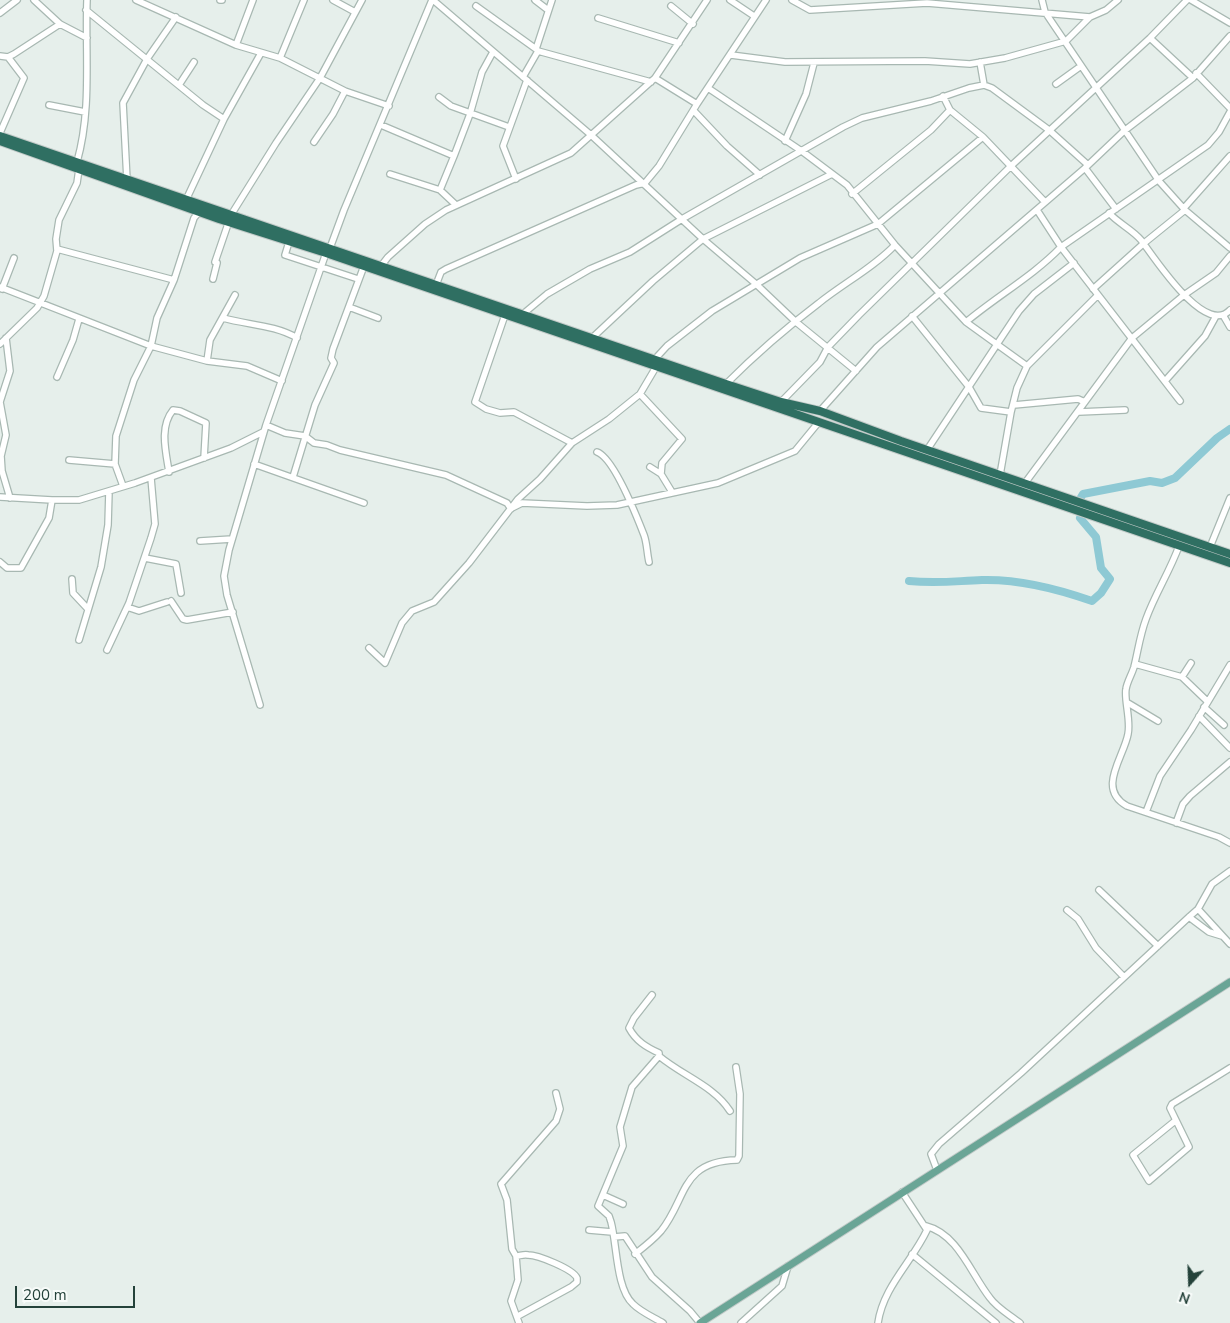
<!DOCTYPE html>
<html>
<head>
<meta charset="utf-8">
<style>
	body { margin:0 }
	#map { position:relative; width:1230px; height:1323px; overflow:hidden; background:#e6efeb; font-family:"Nunito Sans",sans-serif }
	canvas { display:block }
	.north { position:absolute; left:1165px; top:1258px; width:50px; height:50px; -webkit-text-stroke:4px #f7fbf9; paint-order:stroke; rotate:200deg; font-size:14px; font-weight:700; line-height:20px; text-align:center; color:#24423a }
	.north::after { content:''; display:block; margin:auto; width:18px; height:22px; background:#24423a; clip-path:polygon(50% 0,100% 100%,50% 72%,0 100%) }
	.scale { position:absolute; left:15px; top:1286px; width:120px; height:22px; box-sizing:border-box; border:2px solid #24423a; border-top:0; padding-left:6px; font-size:15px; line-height:18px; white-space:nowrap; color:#24423a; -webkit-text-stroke:4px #f7fbf9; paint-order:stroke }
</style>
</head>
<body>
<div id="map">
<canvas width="1230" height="1323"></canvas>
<div class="north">N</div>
<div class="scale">200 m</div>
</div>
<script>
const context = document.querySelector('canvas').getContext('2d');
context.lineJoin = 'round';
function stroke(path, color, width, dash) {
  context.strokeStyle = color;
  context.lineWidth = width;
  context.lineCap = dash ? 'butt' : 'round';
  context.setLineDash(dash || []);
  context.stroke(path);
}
const river = new Path2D(`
	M 909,581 C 937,584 955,581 982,580 C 1019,579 1058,589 1092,601 L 1101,593 L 1110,579 L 1101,568 L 1096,537 L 1080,518 L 1084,514 L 1077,504 L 1083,494 L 1150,481 L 1162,483 L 1175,478 L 1217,438 L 1230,429`);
const minor = new Path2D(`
	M 34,0 L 60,24 L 87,38
	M 136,0 L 236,45 L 280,58 L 345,91 L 389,106
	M 220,0 L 222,0
	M 333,0 L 355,12
	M 433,0 L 591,135 L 703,239 L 756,284 L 796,322 L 856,371
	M 535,0 L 548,10
	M 730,0 L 754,16
	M 792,0 L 810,10 L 927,3 L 1090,17
	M 1042,0 L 1045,12 L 1159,181 L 1185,210 L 1230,248
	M 1191,0 L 1230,23
	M 476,6 L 536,49
	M 671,6 L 693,24
	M 86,10 L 203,105 L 224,119
	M 0,13 L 17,0
	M 598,18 L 679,43
	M 1150,38 L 1193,78
	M 236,45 L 253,0
	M 538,51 L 651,82
	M 731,55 L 785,62 L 925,61 L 970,64 L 1005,58 L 1066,41 L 1090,17 L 1106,10 L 1118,0
	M 0,56 L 8,57 L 14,54 L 60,24
	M 280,58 L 304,0
	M 980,62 L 984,85
	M 1196,73 L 1230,108
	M 523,77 L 538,51 L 536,49 L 552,0
	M 655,78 L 697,104
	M 1056,84 L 1081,66
	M 179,85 L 194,62
	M 708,88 L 803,152 L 847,185 L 895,245 L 966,322 L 1027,366
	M 943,96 L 950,110 L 983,137 L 1045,202
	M 439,97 L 451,106 L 509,127
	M 49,105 L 85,112
	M 694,111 L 727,146 L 760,175
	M 381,125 L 454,156 L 470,114 L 482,72 L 493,52
	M 0,133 L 24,78 L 8,57
	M 785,141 L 806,94 L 814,63
	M 314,142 L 333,114 L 345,91
	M 77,162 C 92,109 85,54 87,0
	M 1085,168 L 1116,209
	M 390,174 L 440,190 L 456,205
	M 516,179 L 503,146 L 527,80
	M 127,180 L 123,103 L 147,59 L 176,17
	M 440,190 L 454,156
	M 852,194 L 931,130 L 950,110
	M 186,200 L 224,119 L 261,53
	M 1184,208 L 1230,156
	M 1037,210 L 1061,247 L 1180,401
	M 1109,213 C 1118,223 1133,230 1141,240 C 1154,257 1205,337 1230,310
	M 231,215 L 276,143 L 320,78 L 362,0
	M 289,242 L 285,255 L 358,279
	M 330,248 L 344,210 L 432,0
	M 57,249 L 174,280
	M 326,253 L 266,425 L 285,433 L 305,436 L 314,443 L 327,445 L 340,450 L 446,475 L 507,503 L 511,509
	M 215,262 L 229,221
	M 381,266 L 388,257 L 425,224 L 446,210 L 571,153 L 655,78 L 707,0
	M 213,279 L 217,263
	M 436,285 L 441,272 L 446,269 L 636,185 L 645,183 L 659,166 L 697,104 L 766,0
	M 0,287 L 151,346 L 207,361 L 247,366 L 282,381
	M 2,289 L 14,258
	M 1093,289 L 1143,244 L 1185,210
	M 349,307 L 378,318
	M 523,314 L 547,294 L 590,269 L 630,252 L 682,219 L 843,127 L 862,118 L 931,101 L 969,88 L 984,85 L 992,88 L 1049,130 L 1088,165
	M 505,315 L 475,402 L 486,409 L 500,413 L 514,412 L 572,443
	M 1223,315 L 1230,327
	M 912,316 L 969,387 L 981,408 L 1011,412
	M 223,318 C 248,325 275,325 297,338
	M 966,322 C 997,296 1033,276 1061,247 L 1208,145 L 1219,132 L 1230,112
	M 6,338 L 10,371 L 0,402 L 6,435 L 1,456 L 2,471 L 10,498
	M 592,338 L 653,281 L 703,239 L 832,174
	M 0,344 L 37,308 L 44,296 L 57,251 L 56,239 L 59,220 L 77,183 L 79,169
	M 655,359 L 667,346 L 712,311 L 800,258 L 878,224 L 983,137
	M 207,361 L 210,340 L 235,295
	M 57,377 L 73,340 L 79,319
	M 1165,381 L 1205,336 L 1216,316
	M 726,384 C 755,355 786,328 819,303 C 844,283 873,268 895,245
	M 640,394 L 682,439 L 662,463 L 661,474
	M 781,402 L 820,362 L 828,347 L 859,315 L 1012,165 L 1150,38 L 1187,0
	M 1014,405 L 1078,399 L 1085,402
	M 820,411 L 877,347 L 1085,168 L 1124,131 L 1193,78 L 1230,36
	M 1079,412 L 1125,410
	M 927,450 L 1019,311 L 1034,294 L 1074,263
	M 597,452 C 614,458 637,517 644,535 C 647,543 647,553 649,562
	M 69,460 L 115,464
	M 254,464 L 364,503
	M 650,467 L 661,474 L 672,492
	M 169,472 C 166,452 159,427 173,410 L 180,411 L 206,423 L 204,458
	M 1000,475 L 1011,412 L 1017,388 L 1027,366 L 1098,295
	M 293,477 L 315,405 L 334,363 L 331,358 L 333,349 L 364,266
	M 1025,483 L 1132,338 L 1184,295 L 1216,273 L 1230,256
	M 123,486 L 115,464 L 116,436 L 134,380 L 151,346 L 157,318 L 174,280 L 194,218 L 200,211
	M 0,497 L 52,500
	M 512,508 L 522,503 L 587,506 L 617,505 L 718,483 L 795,451 L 818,423
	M 200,541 L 232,539
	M 1179,546 C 1170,571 1155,594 1146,619 C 1140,635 1138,651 1134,667 C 1132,674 1127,682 1126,689 C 1124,700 1131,720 1128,734 C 1124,757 1096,789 1127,806 L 1219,837 L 1230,843
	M 1210,547 L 1230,498
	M 145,558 L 176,564 L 181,593
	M 0,562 L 7,568 L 21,568 L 49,518 L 52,500 L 79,500 L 135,483 L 231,448 L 263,432
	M 72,579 L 73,593 L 87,608
	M 171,601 L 183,619 L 187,620 L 233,612
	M 127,607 L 139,611 L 167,602
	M 79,640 L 101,567 L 108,525 L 109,491
	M 369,648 L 385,663 L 402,623 L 412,611 L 434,602 L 469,563 L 518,499 L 540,479 L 572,443 L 609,419 L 640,394 L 656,367
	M 107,650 L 129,603 L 151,538 L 155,524 L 151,478
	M 1135,664 L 1182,677 L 1207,701
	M 1182,677 L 1191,663
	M 1128,703 L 1158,721
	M 260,705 L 227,595 L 224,576 L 229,550 L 266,425
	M 1204,707 L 1224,725
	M 1199,716 L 1230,748
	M 1146,812 L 1160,776 L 1191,730 L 1230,665
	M 1176,823 L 1183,804 L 1190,796 L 1230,762
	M 1099,890 L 1158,946
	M 1198,909 L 1230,944
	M 1067,910 L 1078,919 L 1096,948 L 1124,977
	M 1189,917 L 1209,932 L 1222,936
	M 652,995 L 634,1018 L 629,1028 C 636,1041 646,1047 659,1053 L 659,1056 L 632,1087 L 620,1127 L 623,1146 L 598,1206 L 609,1216 L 611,1222 C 617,1244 616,1289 633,1304 C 641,1312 653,1317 663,1323
	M 659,1056 C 683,1076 714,1086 730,1111
	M 1175,1121 L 1133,1155 L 1149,1181 L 1189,1147 L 1170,1108 L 1172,1104 L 1230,1068
	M 937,1170 L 931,1154 L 939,1144 L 1021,1073 L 1189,917 L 1198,909 L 1212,884 L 1230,871
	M 603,1195 L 623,1204
	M 926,1226 C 958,1234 971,1274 990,1298 C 997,1308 1010,1315 1020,1323
	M 589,1230 L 612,1232
	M 614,1237 L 625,1236 L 652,1277 L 690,1311 L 700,1323
	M 635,1254 C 644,1247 654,1239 661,1231 C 687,1199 680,1161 737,1160 L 739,1156 L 740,1094 L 736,1067
	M 912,1254 L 996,1323
	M 516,1256 C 519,1256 524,1254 528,1255 C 538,1255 573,1269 577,1278 L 577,1282 L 571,1287 L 518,1316
	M 519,1323 L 511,1301 L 518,1280 L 516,1256 L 512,1249 L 507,1200 L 501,1184 L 556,1121 L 560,1109 L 556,1093
	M 741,1323 L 782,1286 L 788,1266
	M 878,1323 C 883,1287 912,1262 927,1230 L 902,1192`);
const major = new Path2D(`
	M 700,1323 L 1230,982`);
const highway = new Path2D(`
	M 0,136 L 726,384 L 781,402 L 820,411 L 901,441 L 1230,554
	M 0,141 L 219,219 L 326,253 L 1230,563`);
stroke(river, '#8ec9d4', 8);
stroke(minor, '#a8b8b2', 8);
stroke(major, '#c2cac8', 9);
stroke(highway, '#c2cac8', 10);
stroke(minor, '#fff', 5.5);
stroke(major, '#6aa596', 7);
stroke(highway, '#2f6f62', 8);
</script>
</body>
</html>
